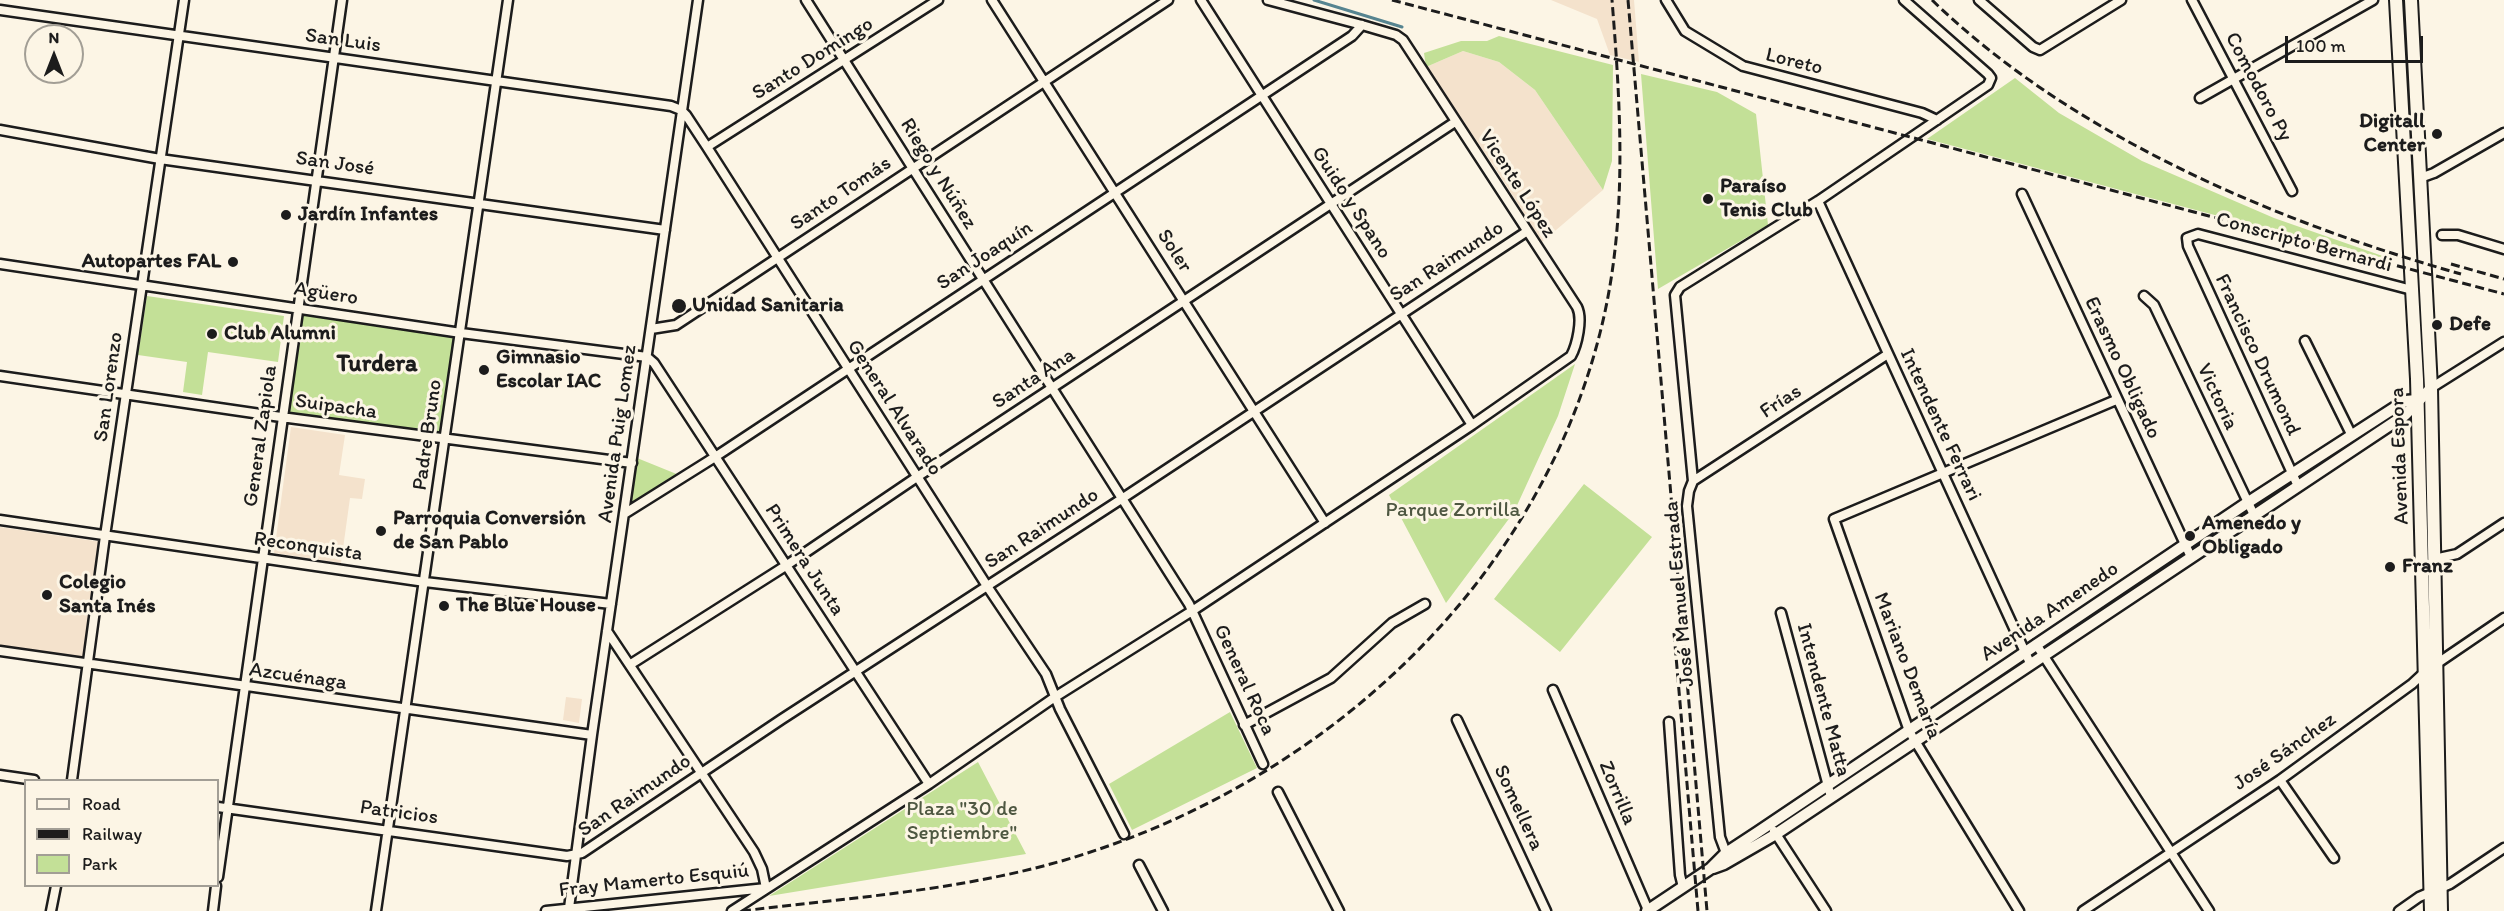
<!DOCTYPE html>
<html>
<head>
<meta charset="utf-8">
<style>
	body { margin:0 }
	#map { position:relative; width:2504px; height:911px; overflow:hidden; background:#fcf5e5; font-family:Itim,sans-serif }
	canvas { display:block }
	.legend { position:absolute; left:24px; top:779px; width:195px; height:108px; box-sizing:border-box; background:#fcf5e5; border:2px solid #a29e95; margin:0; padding:8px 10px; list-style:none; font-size:18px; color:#1c1c1c }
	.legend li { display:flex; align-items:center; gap:12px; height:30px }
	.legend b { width:30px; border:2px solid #a29e95 }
	.north { position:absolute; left:24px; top:24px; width:60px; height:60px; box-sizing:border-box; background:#fcf5e5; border:2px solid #a29e95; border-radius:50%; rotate:0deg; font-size:16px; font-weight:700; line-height:24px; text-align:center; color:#1c1c1c }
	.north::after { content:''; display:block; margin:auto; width:21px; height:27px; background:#1c1c1c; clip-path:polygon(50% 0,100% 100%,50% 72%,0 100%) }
	.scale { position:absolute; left:2285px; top:36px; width:138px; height:27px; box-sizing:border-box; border:3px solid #1c1c1c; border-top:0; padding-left:8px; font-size:18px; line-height:21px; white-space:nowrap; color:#1c1c1c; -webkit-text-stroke:4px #fcf5e5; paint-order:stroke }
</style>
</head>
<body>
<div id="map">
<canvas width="2504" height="911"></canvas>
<ul class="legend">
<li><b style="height:8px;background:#fcf5e5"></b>Road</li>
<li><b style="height:8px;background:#1c1c1c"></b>Railway</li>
<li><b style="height:16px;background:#c3e097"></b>Park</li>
</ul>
<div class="north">N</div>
<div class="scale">100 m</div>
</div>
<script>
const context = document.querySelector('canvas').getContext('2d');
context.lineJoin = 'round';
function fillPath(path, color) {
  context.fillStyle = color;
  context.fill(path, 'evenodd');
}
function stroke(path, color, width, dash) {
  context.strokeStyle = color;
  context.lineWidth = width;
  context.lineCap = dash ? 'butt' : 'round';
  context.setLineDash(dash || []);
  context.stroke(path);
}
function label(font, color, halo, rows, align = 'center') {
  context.font = font + ' Itim,sans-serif';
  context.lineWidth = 6;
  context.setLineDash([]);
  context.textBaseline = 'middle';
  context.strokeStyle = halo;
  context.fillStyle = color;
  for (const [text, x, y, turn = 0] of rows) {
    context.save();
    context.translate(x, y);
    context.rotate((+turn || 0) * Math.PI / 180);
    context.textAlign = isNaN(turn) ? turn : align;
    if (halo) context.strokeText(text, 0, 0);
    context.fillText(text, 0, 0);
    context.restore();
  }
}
const built = new Path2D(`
	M 1551,0 L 1634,0 L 1639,62 L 1610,55 L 1597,19 Z
	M 1463,51 L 1499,62 L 1535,90 L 1603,190 L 1542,242 L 1495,168 L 1426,67 Z
	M 291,427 L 345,435 L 339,475 L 365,479 L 362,499 L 350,498 L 341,563 L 274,553 Z
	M 0,527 L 102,542 L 85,661 L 0,648 Z
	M 566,697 L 582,699 L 579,723 L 563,720 Z`);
const green = new Path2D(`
	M 1499,36 L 1613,65 L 1612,161 L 1603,190 L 1535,90 L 1499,62 L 1463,51 L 1426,67 L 1424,53 L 1461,41 L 1487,41 Z
	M 1641,74 L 1717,92 L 1756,114 L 1768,225 L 1658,289 Z
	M 2015,78 L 2059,113 L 2142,161 L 2274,218 L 2394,260 L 2351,251 L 1927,139 Z
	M 147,296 L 284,316 L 278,362 L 208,352 L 202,395 L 183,392 L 187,362 L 138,355 Z
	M 298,307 L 461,333 L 445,440 L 281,417 Z
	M 1575,364 L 1558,416 L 1514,512 L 1446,603 L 1389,495 Z
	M 637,458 L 679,475 L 629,504 Z
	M 1584,484 L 1652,537 L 1560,652 L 1494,599 Z
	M 1230,712 L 1257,768 L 1132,830 L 1109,784 Z
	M 978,762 L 1026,854 L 769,896 Z`);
const stream = new Path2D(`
	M 1314,0 L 1402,27`);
const minor = new Path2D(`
	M 806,0 L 1189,604 L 1263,764
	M 992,0 L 1325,523
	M 1201,0 L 1472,425
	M 1666,0 L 1685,31 L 1743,66 L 1922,113 L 1937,120
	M 1979,0 L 2033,47 L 2040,50 L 2121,0
	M 2192,0 L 2292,191
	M 0,10 L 671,106 L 681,110 L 686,115 L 707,147 L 987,586 L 1046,674 L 1060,709 L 1124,834
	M 2200,98 L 2373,0
	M 0,130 L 160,159 L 665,230
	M 707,147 L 938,0
	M 2420,178 L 2434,173 L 2504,133
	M 2022,194 L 2191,557
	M 1818,201 L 2030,663
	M 2442,235 L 2458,235 L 2504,249
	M 0,264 L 461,333 L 647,357 L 654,363 L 929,784
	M 2144,296 L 2154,305 L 2254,515
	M 651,329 L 676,325 L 1168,0
	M 2305,341 L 2352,436
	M 0,376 L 281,417 L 632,463
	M 2431,388 L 2504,342
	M 1693,481 L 1888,354
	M 2298,486 L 2188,246 L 2187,238 L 2198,234 L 2412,290
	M 624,514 L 715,457 L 1352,36 L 1362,25
	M 0,520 L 425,582 L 611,604
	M 2434,559 L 2457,554 L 2504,523
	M 1781,613 L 1831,797
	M 2036,644 L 2209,911
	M 0,651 L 592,735
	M 631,664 L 787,565 L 917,477 L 1455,122
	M 1553,690 L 1648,910
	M 1457,720 L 1546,911
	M 1669,722 L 1680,875 L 1683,887
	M 1244,725 L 1331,678 L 1392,623 L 1425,604
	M 0,775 L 34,780
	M 72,780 L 105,536 L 184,0
	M 2280,780 L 2334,858
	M 1278,792 L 1339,911
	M 218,807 L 567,856 L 582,853 L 782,719 L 1123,498 L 1526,232
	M 1774,831 L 1826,911
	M 1726,853 L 1720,837 L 1687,506 L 1689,491 L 1693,481 L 1675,295 L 1680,287 L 1818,201 L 1988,85 L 1991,78 L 1988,74 L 1904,0
	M 1139,865 L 1163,911
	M 218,877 L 342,0
	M 569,908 L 592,735 L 698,0
	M 51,911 L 56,886
	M 213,911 L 216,886
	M 376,911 L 508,0
	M 546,911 L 766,888 L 762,869 L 754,852 L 607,631
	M 732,911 L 929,784 L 1055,697 L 1192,611 L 1472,425 L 1571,356 C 1577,345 1583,319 1577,307 L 1403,40 L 1396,35 L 1362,25 L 1268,0
	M 2019,911 L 1909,731 L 1834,519 L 2116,400
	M 2083,911 L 2280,780 L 2412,684 L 2426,671 L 2504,618
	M 2399,911 L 2419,897 L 2450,884 L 2504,848`);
const tertiary = new Path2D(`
	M 1713,868 L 1724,864 L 1776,834 L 2405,415 L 2431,388
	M 1647,911 L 1710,869 L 1726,853 L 1758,832 L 2247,503 L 2405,401 L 2417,400`);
const secondary = new Path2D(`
	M 2396,0 L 2417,379 L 2431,911
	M 2411,0 L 2431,388 L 2441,911`);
const rail = new Path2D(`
	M 1392,0 L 2504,294
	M 1628,0 L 1707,911
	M 1932,0 C 2071,135 2276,222 2461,274
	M 2451,264 L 2504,279
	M 1674,633 L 1698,911
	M 742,911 C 847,898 955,891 1058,862 C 1312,790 1534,594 1600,333 C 1628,223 1621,111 1612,0`);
const markers = [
	[2437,134,6,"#1c1c1c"],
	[1708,199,6,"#1c1c1c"],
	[286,215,6,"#1c1c1c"],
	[233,262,6,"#1c1c1c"],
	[679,306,8,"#1c1c1c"],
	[2437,325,6,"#1c1c1c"],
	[212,334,6,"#1c1c1c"],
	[484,370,6,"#1c1c1c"],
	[381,531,6,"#1c1c1c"],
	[2190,536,6,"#1c1c1c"],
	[2390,567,6,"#1c1c1c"],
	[47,595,6,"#1c1c1c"],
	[444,606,6,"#1c1c1c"]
];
const streetNames = [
	["San Luis",343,41,8],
	["Santo Domingo",813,59,-32],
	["Loreto",1794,62,14],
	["Comodoro Py",2258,87,62],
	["San José",335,164,8],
	["Riego y Núñez",938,174,58],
	["Vicente López",1517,184,57],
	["Santo Tomás",841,194,-34],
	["Guido y Spano",1351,203,57],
	["Conscripto Bernardi",2304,243,15],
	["Soler",1174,251,57],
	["San Joaquín",985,256,-33],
	["San Raimundo",1447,262,-33],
	["Agüero",326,294,9],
	["Francisco Drumond",2257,355,65],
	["Erasmo Obligado",2122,368,65],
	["Santa Ana",1034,379,-33],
	["San Lorenzo",109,387,-82],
	["Victoria",2217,397,65],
	["Frías",1781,402,-33],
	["Suipacha",336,407,8],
	["General Alvarado",894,408,57],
	["Intendente Ferrari",1940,425,65],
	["Avenida Puig Lomez",618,434,-82],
	["Padre Bruno",428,435,-82],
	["General Zapiola",261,436,-82],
	["Avenida Espora",2400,456,-92],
	["San Raimundo",1042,529,-33],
	["Reconquista",308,547,8],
	["Primera Junta",804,560,57],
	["José Manuel Estrada",1680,594,-95],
	["Avenida Amenedo",2050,612,-34],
	["Mariano Demaría",1907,666,69],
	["Azcuénaga",298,677,8],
	["General Roca",1244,680,65],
	["Intendente Matta",1823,700,75],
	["José Sánchez",2285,752,-35],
	["Zorrilla",1617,793,67],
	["San Raimundo",635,796,-34],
	["Somellera",1518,808,65],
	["Patricios",399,813,8],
	["Fray Mamerto Esquiú",654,881,-6]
];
const poiNames = [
	["Digitall",2425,122,"right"],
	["Center",2425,146,"right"],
	["Paraíso",1720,187],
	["Tenis Club",1720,211],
	["Jardín Infantes",298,215],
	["Autopartes FAL",221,262,"right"],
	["Unidad Sanitaria",692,306],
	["Defe",2449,325],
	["Club Alumni",224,334],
	["Gimnasio",496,358],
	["Escolar IAC",496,382],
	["Parroquia Conversión",393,519],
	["de San Pablo",393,543],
	["Amenedo y",2202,524],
	["Obligado",2202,548],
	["Franz",2402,567],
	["Colegio",59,583],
	["Santa Inés",59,607],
	["The Blue House",456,606]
];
const parkNames = [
	["Parque Zorrilla",1453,511],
	["Plaza \"30 de",962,810],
	["Septiembre\"",962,834]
];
const quarterNames = [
	["Turdera",377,365]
];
fillPath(built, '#f4e2cc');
fillPath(green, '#c3e097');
stroke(stream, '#568490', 3);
stroke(minor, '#1c1c1c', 13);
stroke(tertiary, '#1c1c1c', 15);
stroke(secondary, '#1c1c1c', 16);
stroke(minor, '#fcf5e5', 8);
stroke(tertiary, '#fcf5e5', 10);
stroke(secondary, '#fcf5e5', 12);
stroke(rail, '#1c1c1c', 3, [9, 4.5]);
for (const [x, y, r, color] of markers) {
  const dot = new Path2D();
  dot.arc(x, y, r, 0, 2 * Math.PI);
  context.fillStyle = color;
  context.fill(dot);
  stroke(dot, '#fcf5e5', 2);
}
label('21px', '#1c1c1c', '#fcf5e5', streetNames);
label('bold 21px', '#1c1c1c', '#fcf5e5', poiNames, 'left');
label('21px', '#4e5741', '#fcf5e5', parkNames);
label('bold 24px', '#1c1c1c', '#fcf5e5', quarterNames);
</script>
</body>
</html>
